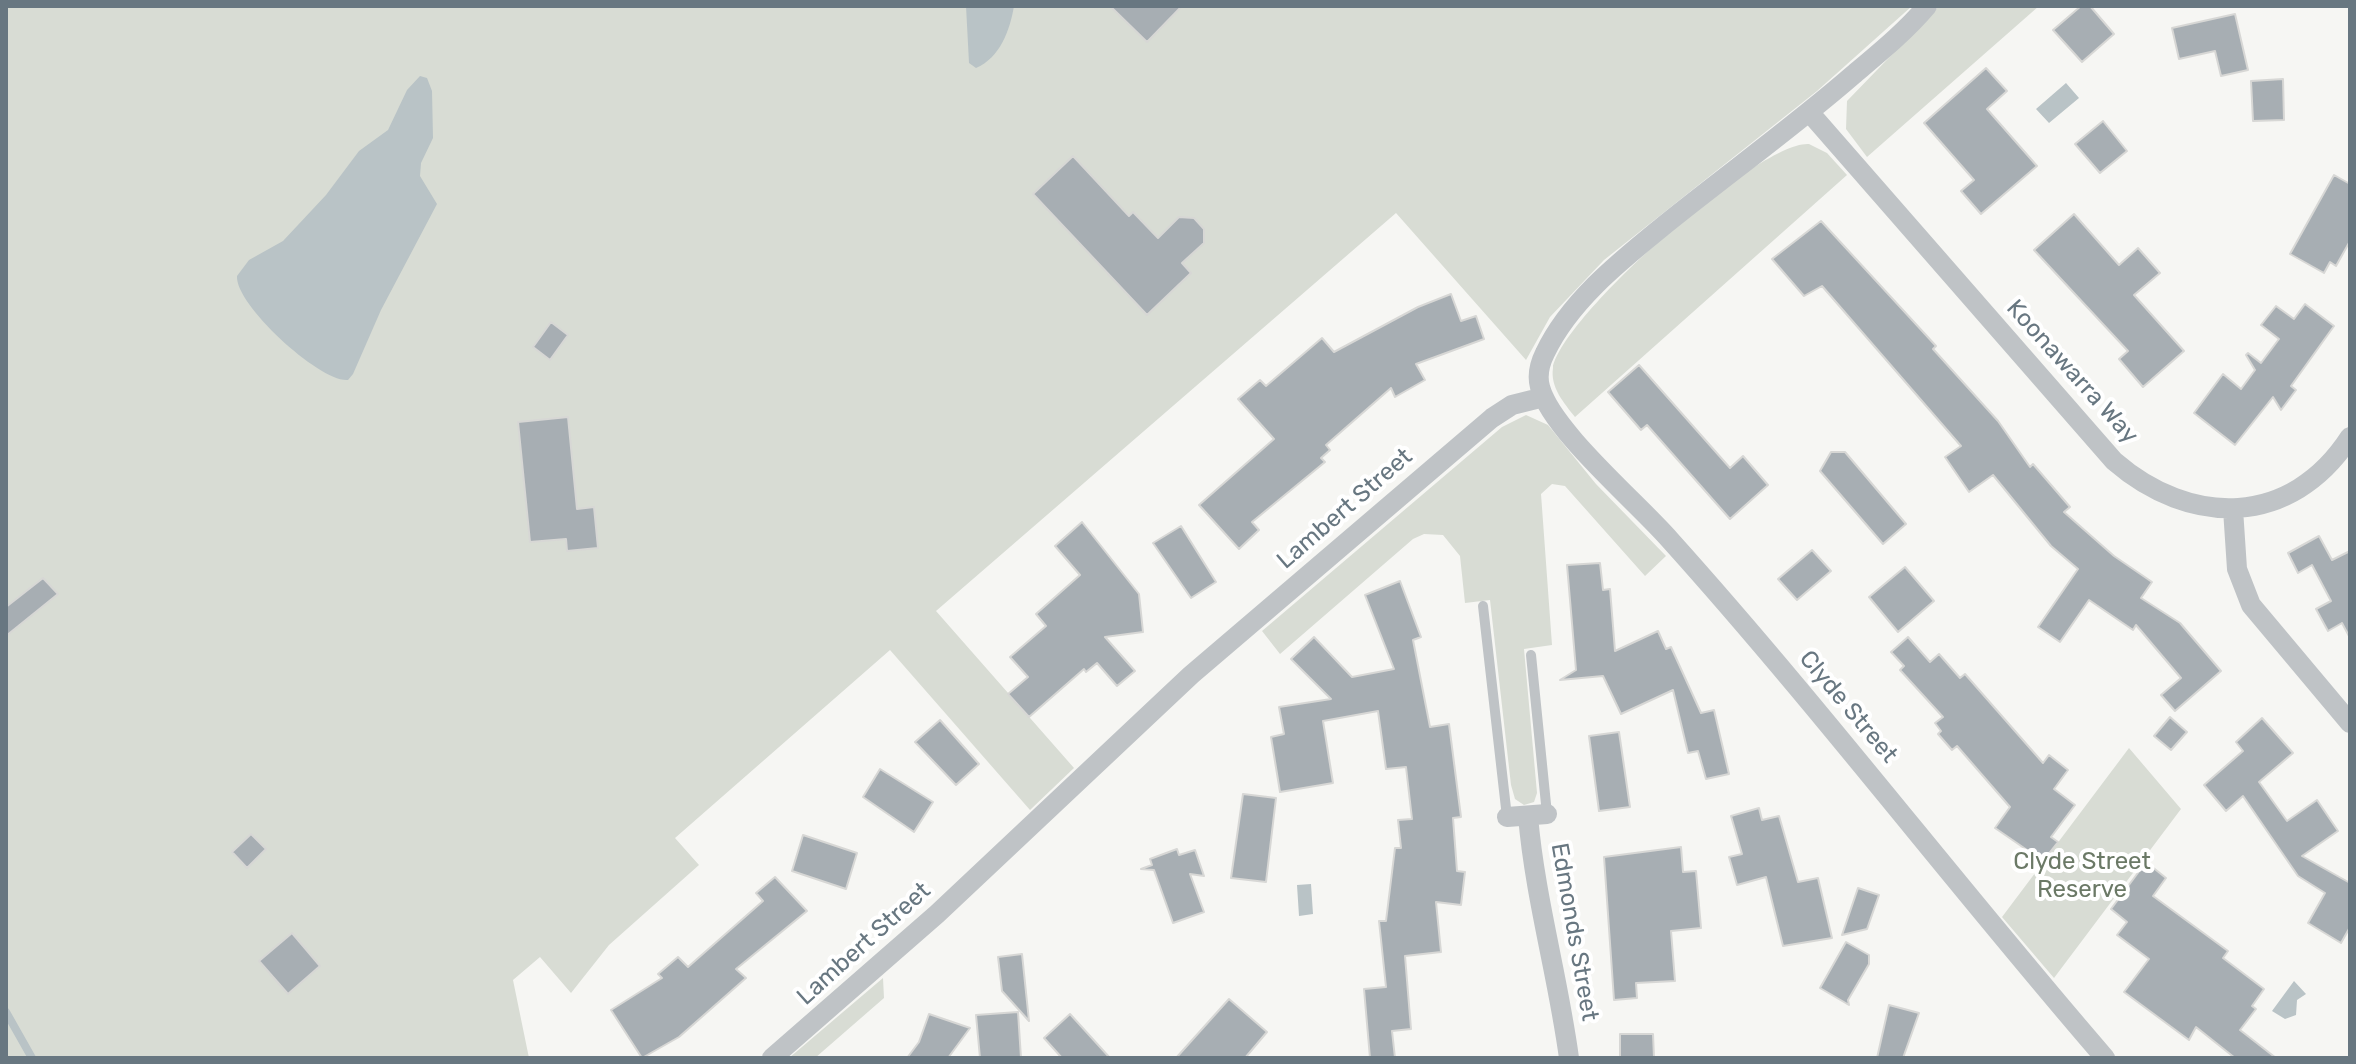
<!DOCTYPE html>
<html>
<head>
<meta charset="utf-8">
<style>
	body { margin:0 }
	#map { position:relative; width:2356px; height:1064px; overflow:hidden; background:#f6f6f3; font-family:Rubik,sans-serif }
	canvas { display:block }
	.frame { position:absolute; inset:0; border:8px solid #687781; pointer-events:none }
</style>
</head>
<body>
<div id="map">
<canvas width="2356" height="1064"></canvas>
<div class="frame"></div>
</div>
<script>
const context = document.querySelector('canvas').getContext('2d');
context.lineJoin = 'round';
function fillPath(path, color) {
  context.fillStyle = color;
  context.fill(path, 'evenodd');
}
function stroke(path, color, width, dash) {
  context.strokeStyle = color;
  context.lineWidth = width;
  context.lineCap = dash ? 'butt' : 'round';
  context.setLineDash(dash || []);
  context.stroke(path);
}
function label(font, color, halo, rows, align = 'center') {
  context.font = font + ' Rubik,sans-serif';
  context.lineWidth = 8;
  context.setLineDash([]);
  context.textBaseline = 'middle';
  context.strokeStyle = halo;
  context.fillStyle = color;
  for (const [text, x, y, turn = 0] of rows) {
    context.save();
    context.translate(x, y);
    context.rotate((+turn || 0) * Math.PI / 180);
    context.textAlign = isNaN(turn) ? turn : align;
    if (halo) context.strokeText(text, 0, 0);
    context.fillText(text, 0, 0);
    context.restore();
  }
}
const green = new Path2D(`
	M 6,6 L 1912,6 L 1817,91 L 1604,260 L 1550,317 L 1526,360 L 1396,213 L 936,611 L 1074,768 L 1030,810 L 890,650 L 675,838 L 699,865 L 609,945 L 571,993 L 540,957 L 513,980 L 529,1058 L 6,1058 Z
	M 1939,6 L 2039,6 L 1867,157 L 1846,129 L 1847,101 Z
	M 1809,144 L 1827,153 L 1847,175 L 1575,417 C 1564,403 1550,387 1553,368 C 1561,317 1760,140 1809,144 Z
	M 1526,415 L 1548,425 L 1596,484 L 1666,556 L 1645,576 L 1565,486 L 1552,484 L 1541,494 L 1552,645 L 1524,649 L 1537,793 L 1534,802 L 1524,805 L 1515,799 L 1511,785 L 1490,600 L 1465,603 L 1460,556 L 1443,535 L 1424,534 L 1413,539 L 1280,654 L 1262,631 L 1502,427 Z
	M 2129,748 L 2181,809 L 2054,978 L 2002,917 Z
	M 883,978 L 884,998 L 815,1058 L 789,1058 Z`);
const water = new Path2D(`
	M 966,6 L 1014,6 C 1010,30 1000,58 976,68 L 969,63 Z
	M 420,76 L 427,78 L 432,91 L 433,138 L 421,163 L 420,176 L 437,204 L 381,310 L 353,374 L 348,380 C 321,383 235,305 237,276 L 249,260 L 283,241 L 326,195 L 359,151 L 388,130 L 407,90 Z
	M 2066,83 L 2079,98 L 2049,123 L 2036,109 Z
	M 1311,884 L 1313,914 L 1299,916 L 1297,885 Z
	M 2294,981 L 2306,994 L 2297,1000 L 2296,1015 L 2285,1019 L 2272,1011 Z`);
const stream = new Path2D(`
	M 6,1012 L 32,1058`);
const building = new Path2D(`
	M 1110,6 L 1182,6 L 1147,42 Z
	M 2081,6 L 2090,6 L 2114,34 L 2082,62 L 2053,30 Z
	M 2235,14 L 2248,70 L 2221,76 L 2215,51 L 2179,59 L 2172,28 Z
	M 1986,68 L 2007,91 L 1987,109 L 2037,166 L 1981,214 L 1961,191 L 1974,180 L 1924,123 Z
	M 2283,79 L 2284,120 L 2253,121 L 2251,81 Z
	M 2103,121 L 2127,151 L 2100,173 L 2075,144 Z
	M 1073,156 L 1129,216 L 1133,212 L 1158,238 L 1179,217 L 1194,218 L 1204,229 L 1204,243 L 1182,263 L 1191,273 L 1147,315 L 1033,194 Z
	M 2334,175 L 2350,184 L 2350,241 L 2336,266 L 2330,262 L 2324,273 L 2290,254 Z
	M 2074,214 L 2119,265 L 2138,248 L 2160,273 L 2134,295 L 2184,351 L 2143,387 L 2119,359 L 2128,351 L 2034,250 Z
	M 1821,221 L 1936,346 L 1933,349 L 1998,421 L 2030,467 L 2033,464 L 2070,507 L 2064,512 L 2114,556 L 2152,582 L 2141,598 L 2180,623 L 2221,671 L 2175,711 L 2161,695 L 2181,678 L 2136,625 L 2133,630 L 2089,600 L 2060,642 L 2038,627 L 2078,569 L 2051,546 L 1993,475 L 1969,492 L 1945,457 L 1961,446 L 1822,286 L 1804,296 L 1772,259 Z
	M 1451,294 L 1461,321 L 1476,316 L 1484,339 L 1416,364 L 1425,380 L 1395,397 L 1391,388 L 1326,445 L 1330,450 L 1321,458 L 1325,462 L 1252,522 L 1259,530 L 1239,549 L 1199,505 L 1274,439 L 1238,399 L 1260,380 L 1266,386 L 1322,338 L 1334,352 L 1418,307 Z
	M 2305,304 L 2334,326 L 2291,386 L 2296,390 L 2281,410 L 2273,397 L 2235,445 L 2194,413 L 2223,374 L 2241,389 L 2255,370 L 2246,355 L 2248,353 L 2261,363 L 2279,339 L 2261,325 L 2276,306 L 2294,319 Z
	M 551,322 L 568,335 L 550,360 L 533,347 Z
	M 1639,365 L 1730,468 L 1743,456 L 1768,485 L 1730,519 L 1647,425 L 1641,430 L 1608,392 Z
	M 568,417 L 577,509 L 594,507 L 598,548 L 567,551 L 566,539 L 530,542 L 518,422 Z
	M 1831,452 L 1845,452 L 1906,524 L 1883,544 L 1820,471 Z
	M 1082,522 L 1139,594 L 1143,632 L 1105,637 L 1135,671 L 1117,686 L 1097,663 L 1086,672 L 1084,669 L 1029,717 L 1008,694 L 1028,677 L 1010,657 L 1046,626 L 1036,614 L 1080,575 L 1055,546 Z
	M 1181,526 L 1216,582 L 1191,598 L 1153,543 Z
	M 2319,536 L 2332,560 L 2350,551 L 2350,638 L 2342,623 L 2328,631 L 2316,609 L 2331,601 L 2312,565 L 2298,573 L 2288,553 Z
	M 1812,550 L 1831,571 L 1797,600 L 1778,579 Z
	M 1600,563 L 1603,590 L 1610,589 L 1615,651 L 1658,631 L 1666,649 L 1671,647 L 1701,713 L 1714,710 L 1729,774 L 1706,779 L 1698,751 L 1688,753 L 1673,690 L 1621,714 L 1603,676 L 1560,680 L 1576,670 L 1567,565 Z
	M 1905,567 L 1934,601 L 1898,632 L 1869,597 Z
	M 43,578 L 58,594 L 6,636 L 6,607 Z
	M 1400,581 L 1421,637 L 1413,640 L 1430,727 L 1449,724 L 1461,817 L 1453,818 L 1457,871 L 1465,872 L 1461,905 L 1436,902 L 1441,952 L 1405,956 L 1411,1029 L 1392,1031 L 1395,1058 L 1370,1058 L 1364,989 L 1386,987 L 1379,921 L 1386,921 L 1395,848 L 1401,848 L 1398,820 L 1412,819 L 1406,767 L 1386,769 L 1378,711 L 1323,721 L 1333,783 L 1280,792 L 1271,737 L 1284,734 L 1279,707 L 1331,699 L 1291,659 L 1314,637 L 1352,677 L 1394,669 L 1365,595 Z
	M 1908,637 L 1930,662 L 1939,654 L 1960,678 L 1965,674 L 2043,763 L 2049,755 L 2068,770 L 2054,789 L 2075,805 L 2051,837 L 2058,842 L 2043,861 L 1995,828 L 2010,807 L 1957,746 L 1952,750 L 1938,734 L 1941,731 L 1935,723 L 1943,717 L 1900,670 L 1904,666 L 1891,652 Z
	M 2170,717 L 2187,732 L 2171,750 L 2154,736 Z
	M 2262,718 L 2293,753 L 2259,782 L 2287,821 L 2317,800 L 2338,831 L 2302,856 L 2350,883 L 2350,927 L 2341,943 L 2308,923 L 2325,893 L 2298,876 L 2243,796 L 2226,811 L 2204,785 L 2243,751 L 2236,742 Z
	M 940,720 L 979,764 L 956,785 L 915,742 Z
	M 1619,732 L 1630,807 L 1599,811 L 1589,736 Z
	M 880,769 L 933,802 L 914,832 L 863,797 Z
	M 1243,794 L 1276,798 L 1266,882 L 1231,878 Z
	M 1759,808 L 1762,820 L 1779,816 L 1798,882 L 1818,878 L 1832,938 L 1783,946 L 1766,877 L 1737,885 L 1729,857 L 1742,854 L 1731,816 Z
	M 251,834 L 266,849 L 247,868 L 232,852 Z
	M 803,835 L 857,853 L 846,889 L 792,871 Z
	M 1681,847 L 1683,872 L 1696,871 L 1701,928 L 1671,931 L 1675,981 L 1636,983 L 1637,998 L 1614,1000 L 1604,857 Z
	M 1177,849 L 1179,855 L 1195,850 L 1204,876 L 1190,874 L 1204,912 L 1173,923 L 1154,870 L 1141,869 L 1152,865 L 1150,859 Z
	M 2146,862 L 2166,878 L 2153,896 L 2228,951 L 2223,958 L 2264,989 L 2252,1006 L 2256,1009 L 2240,1030 L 2276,1058 L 2235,1058 L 2196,1027 L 2189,1040 L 2124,992 L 2149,959 L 2117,935 L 2127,922 L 2111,909 Z
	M 775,877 L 807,911 L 736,969 L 746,978 L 679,1037 L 642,1058 L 611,1010 L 662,978 L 658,974 L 678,957 L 688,967 L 763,901 L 756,893 Z
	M 1858,888 L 1879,895 L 1867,929 L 1842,935 Z
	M 292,933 L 320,966 L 288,994 L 259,961 Z
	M 1846,942 L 1869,955 L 1869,964 L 1848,1000 L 1849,1005 L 1820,988 Z
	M 1022,954 L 1029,1021 L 1002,991 L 998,957 Z
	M 1229,999 L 1267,1032 L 1245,1058 L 1176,1058 Z
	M 1889,1005 L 1919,1013 L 1903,1058 L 1877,1058 Z
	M 1018,1012 L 1021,1058 L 980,1058 L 976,1015 Z
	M 929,1014 L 970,1028 L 948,1058 L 907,1058 L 919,1042 Z
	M 1070,1014 L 1110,1058 L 1062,1058 L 1044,1038 Z
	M 1620,1034 L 1653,1034 L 1654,1058 L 1620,1058 Z`);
const service = new Path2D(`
	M 1483,606 L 1507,817
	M 1531,655 L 1547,814`);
const minor = new Path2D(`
	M 1927,6 C 1905,32 1879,53 1853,75 C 1792,128 1725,176 1662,227 C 1619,262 1569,302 1545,353 C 1540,363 1537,376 1540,387 C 1551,430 1639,504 1670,540 C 1821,708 1957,887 2105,1058
	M 1810,113 L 2114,461 C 2190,527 2291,528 2350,437
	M 2233,509 L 2237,569 L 2251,605 L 2350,723
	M 1528,816 C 1535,898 1558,976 1569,1058
	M 1507,817 L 1547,814
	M 772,1058 L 937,914 L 1191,675 L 1492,418 L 1512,405 L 1544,397`);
const streetNames = [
	["Koonawarra Way",2072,372,48],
	["Lambert Street",1345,509,-41],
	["Clyde Street",1848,707,50],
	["Edmonds Street",1574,932,80],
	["Lambert Street",864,944,-42]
];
const parkNames = [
	["Clyde Street",2082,862],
	["Reserve",2082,890]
];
fillPath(green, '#d8dcd4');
fillPath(water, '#b9c3c6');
stroke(stream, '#b9c3c6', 8);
fillPath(building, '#a7aeb3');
stroke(building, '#d7d7d5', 2);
stroke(service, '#bfc3c6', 10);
stroke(minor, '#bfc3c6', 20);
label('24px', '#687781', '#fff', streetNames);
label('24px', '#6b7966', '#fff', parkNames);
</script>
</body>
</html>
